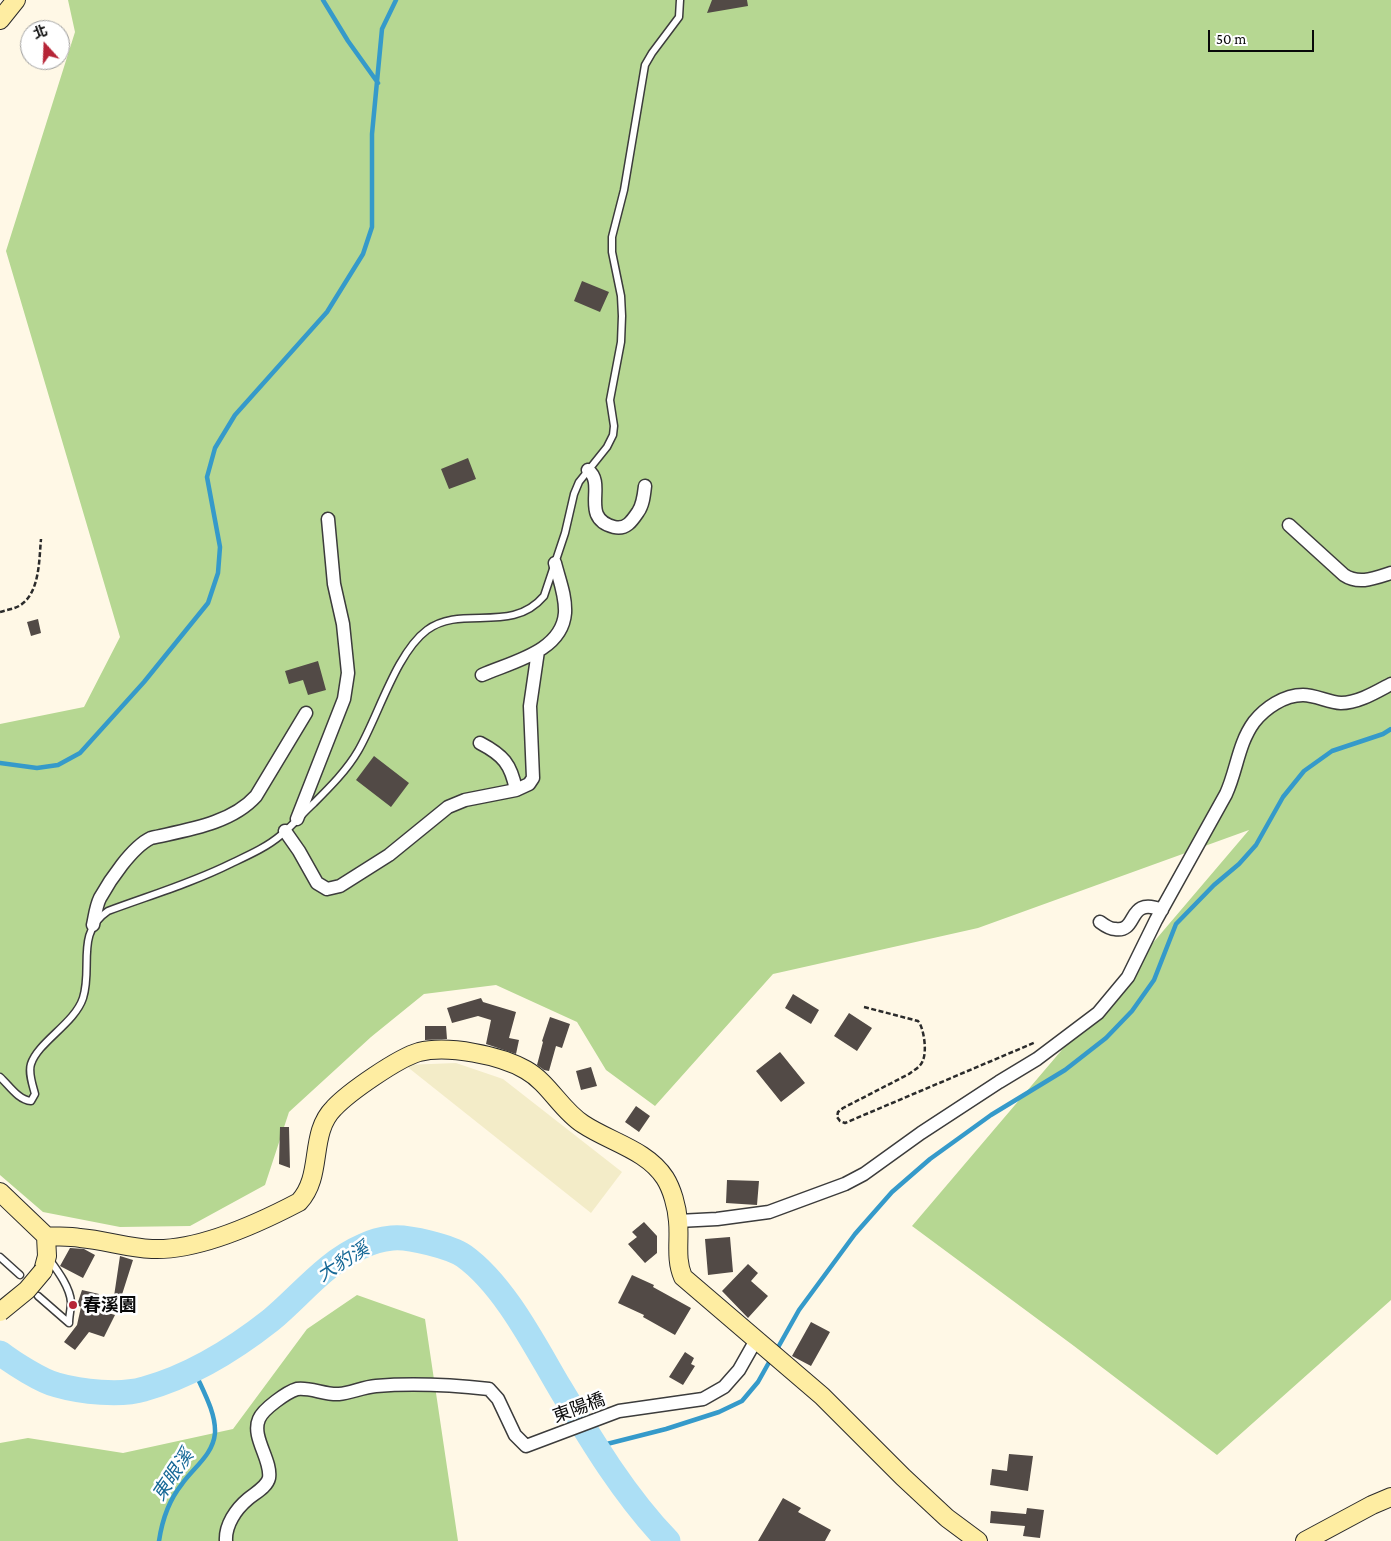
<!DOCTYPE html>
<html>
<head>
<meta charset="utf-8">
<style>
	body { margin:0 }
	#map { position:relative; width:1391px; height:1541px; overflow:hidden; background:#fff8e6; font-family:"Crimson Pro","Noto Sans TC",serif }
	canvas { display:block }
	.north { position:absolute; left:20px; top:20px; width:50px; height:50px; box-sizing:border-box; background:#fff; border:1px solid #9d9d9d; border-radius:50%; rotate:340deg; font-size:14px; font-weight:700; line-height:20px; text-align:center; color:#090909 }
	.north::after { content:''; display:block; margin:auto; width:18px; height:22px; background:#b62537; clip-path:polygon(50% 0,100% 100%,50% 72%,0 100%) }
	.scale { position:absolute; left:1208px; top:30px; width:106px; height:22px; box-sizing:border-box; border:2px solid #090909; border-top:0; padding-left:6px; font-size:15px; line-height:18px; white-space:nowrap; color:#090909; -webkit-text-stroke:4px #fff; paint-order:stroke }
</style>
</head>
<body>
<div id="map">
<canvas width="1391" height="1541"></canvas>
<div class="north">北</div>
<div class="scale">50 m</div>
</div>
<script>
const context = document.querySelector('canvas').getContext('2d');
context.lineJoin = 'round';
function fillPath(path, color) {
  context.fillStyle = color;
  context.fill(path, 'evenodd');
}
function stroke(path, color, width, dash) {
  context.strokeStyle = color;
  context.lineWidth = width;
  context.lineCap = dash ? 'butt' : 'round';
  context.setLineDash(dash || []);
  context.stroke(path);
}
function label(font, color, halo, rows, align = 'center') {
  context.font = font + ' "Crimson Pro","Noto Sans TC",serif';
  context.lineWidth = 5;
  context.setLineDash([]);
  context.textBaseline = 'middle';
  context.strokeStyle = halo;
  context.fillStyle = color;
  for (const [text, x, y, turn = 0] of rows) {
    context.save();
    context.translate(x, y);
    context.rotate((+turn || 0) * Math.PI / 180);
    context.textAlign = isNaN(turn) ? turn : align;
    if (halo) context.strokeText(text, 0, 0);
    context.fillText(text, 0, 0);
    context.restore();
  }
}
const farmland = new Path2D(`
	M 456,1063 L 503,1079 L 622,1172 L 591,1213 L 405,1065 Z`);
const forest = new Path2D(`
	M 68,0 L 1391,0 L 1391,1300 L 1217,1455 L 1074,1346 L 912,1226 L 1249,830 L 978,928 L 773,974 L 655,1106 L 606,1070 L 577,1022 L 496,985 L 424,994 L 371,1037 L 289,1112 L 265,1185 L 190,1226 L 120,1227 L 43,1212 L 0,1175 L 0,724 L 84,707 L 120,637 L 6,251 L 75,32 Z
	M 357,1295 L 425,1319 L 458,1541 L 0,1541 L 0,1443 L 28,1438 L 123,1453 L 233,1429 L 307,1329 Z`);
const stream = new Path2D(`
	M 323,0 L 348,41 L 378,83
	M 0,763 L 37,768 L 58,765 L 80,753 L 144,682 L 208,603 L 218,573 L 220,547 L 207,477 L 215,448 L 235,415 L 327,312 L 363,254 L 372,227 L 372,134 L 382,29 L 396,0
	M 776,1351 L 799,1310 L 855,1234 L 892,1192 L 930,1159 L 991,1115 L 1065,1070 L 1106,1038 L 1132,1011 L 1154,980 L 1176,924 L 1214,885 L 1239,864 L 1256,845 L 1283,797 L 1304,771 L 1332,751 L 1383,734 L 1391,729
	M 595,1447 L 666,1429 L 719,1412 L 742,1401 L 758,1382 L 772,1357
	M 159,1541 C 162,1521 169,1500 182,1484 C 194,1467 213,1455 215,1433 C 216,1412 202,1389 194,1370`);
const river = new Path2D(`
	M 0,1353 C 13,1363 43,1382 57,1385 C 81,1392 121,1396 144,1389 C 191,1376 233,1350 271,1320 C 301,1295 326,1262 363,1246 C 371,1242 383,1239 392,1238 C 408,1236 451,1247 464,1256 C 503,1284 533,1342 557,1383 C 590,1438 623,1494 668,1541`);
const building = new Path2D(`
	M 712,0 L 747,0 L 748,6 L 707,13 Z
	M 582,281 L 609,292 L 600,312 L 574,301 Z
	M 468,458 L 476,479 L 449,489 L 441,469 Z
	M 38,619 L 41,633 L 31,636 L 27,622 Z
	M 318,661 L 326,690 L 308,695 L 303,680 L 289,684 L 285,671 Z
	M 374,756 L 409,783 L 391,807 L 356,780 Z
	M 793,994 L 819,1010 L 811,1024 L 785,1008 Z
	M 481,998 L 483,1002 L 516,1012 L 509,1038 L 519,1040 L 516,1054 L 486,1044 L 491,1020 L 478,1016 L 452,1023 L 447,1008 Z
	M 849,1013 L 872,1028 L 857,1051 L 834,1036 Z
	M 550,1017 L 570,1024 L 562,1048 L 556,1046 L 549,1071 L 544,1070 L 537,1065 L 543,1042 L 542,1041 Z
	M 425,1026 L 446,1026 L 447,1039 L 425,1040 Z
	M 780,1052 L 805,1083 L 781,1102 L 756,1071 Z
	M 591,1067 L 597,1086 L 581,1090 L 576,1071 Z
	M 636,1106 L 650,1116 L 639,1132 L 625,1122 Z
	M 280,1127 L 289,1127 L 290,1168 L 279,1164 Z
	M 727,1180 L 759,1181 L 757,1205 L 726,1203 Z
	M 644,1222 L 657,1236 L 657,1253 L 645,1263 L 628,1244 L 637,1237 L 632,1232 Z
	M 730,1237 L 733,1272 L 708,1275 L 705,1239 Z
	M 70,1248 L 84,1249 L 95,1255 L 83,1278 L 60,1266 Z
	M 120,1256 L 133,1260 L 119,1304 L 113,1303 Z
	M 748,1264 L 758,1273 L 751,1281 L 768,1296 L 748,1318 L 722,1291 Z
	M 632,1275 L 654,1285 L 653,1287 L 691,1308 L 675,1335 L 643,1317 L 644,1315 L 618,1303 Z
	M 82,1290 L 99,1294 L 95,1309 L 115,1315 L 104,1337 L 89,1332 L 75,1350 L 64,1342 L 77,1325 L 81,1307 L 77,1305 Z
	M 811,1322 L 830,1332 L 811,1366 L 792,1356 Z
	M 685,1352 L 694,1358 L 691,1364 L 695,1366 L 683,1385 L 669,1377 Z
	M 1009,1454 L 1033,1456 L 1028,1491 L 990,1485 L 992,1469 L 1007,1471 Z
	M 783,1498 L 801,1508 L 798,1512 L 831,1530 L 825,1541 L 758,1541 Z
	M 1027,1508 L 1044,1510 L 1040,1538 L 1023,1536 L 1025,1526 L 990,1523 L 991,1511 L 1026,1514 Z`);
const path = new Path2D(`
	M 0,612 C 6,610 14,609 19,606 C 40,594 39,560 41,539
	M 864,1007 L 918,1021 C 924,1028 927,1051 923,1060 C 921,1067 914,1070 909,1074 L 843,1108 L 838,1112 L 837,1117 L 840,1121 L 845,1123 L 1036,1042`);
const lane = new Path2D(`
	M 0,1077 C 9,1085 18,1100 31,1101 L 35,1094 C 33,1086 28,1073 31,1064 C 38,1042 75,1023 83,998 C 93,967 75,933 108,911 C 151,895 192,883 232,863 C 249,855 267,847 281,835 C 293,825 303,813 314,803 C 330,787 347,770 358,751 C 378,717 396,653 427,630 C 462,604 511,635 544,596 L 565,533 L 574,494 L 579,482 L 607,447 L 613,435 L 614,426 L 610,400 L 621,342 L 622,316 L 621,296 L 612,252 L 612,237 L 624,190 L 645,65 L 652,53 L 679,17 L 680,0
	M 0,1257 L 20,1275
	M 49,1259 C 57,1270 70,1287 71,1302 C 71,1309 69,1316 69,1323
	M 38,1296 L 69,1323`);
const street = new Path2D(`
	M 588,470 C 607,484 579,518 614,527 C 626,530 632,521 638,512 C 643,505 644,495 645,486
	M 1289,525 L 1344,575 C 1359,585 1375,578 1391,573
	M 482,675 C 511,662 562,652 565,613 C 566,596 559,579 555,563
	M 480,743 C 503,755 511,764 516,790
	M 297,819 L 344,699 L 348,673 L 343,624 L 334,584 L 328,519
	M 285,831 L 299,851 L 317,883 L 327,889 L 340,886 L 389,855 L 448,807 L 465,800 L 516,790 L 529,784 L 533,778 L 530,706 L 538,651
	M 1100,922 C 1104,925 1110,929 1115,929 C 1139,933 1126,896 1162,910
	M 93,925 C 95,916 96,906 100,898 C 110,880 132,847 151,838 C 186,830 231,824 256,796 L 306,713
	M 678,1221 L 717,1219 L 769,1212 L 845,1184 L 864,1174 L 921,1133 L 999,1082 L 1037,1059 L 1098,1013 L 1128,977 L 1156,920 L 1226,794 C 1237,770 1238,744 1254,722 C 1265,708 1284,695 1303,695 C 1315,695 1328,702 1341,703 C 1358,703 1376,692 1391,684
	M 226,1541 C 225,1525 236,1509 248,1499 C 255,1493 267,1487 269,1478 C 272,1460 251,1437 259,1419 C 263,1409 287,1392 297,1389 C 310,1387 325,1395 339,1394 C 351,1393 363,1387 376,1386 C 413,1383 452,1385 489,1389 L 498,1399 L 515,1435 L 526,1446 L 619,1411 L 703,1399 L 724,1387 L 739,1370 L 756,1340`);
const secondary = new Path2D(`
	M 0,20 L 16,0
	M 0,1192 L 46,1236 C 57,1237 69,1236 80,1238 C 105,1240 127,1248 152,1249 C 197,1251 259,1223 299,1202 C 324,1175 308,1134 334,1108 C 349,1092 398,1058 419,1052 C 448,1045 500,1055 526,1070 C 549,1083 561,1110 583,1124 C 610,1142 647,1150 665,1178 C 672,1189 677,1207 678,1221 C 680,1240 675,1259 683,1277 L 822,1396 L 903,1477 L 947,1518 L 978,1541
	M 43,1271 L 47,1256 L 46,1236
	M 1305,1541 L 1372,1505 L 1391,1497`);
const secondaryBridge = new Path2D(`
	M 0,1312 L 27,1290 L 43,1271`);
const markers = [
	[73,1305,5,"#b62537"]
];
const poiNames = [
	["春溪園",83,1305]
];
const streetNames = [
	["東陽橋",579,1408,-20]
];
const waterNames = [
	["大豹溪",343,1262,-32],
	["東眼溪",173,1475,-56]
];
fillPath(farmland, '#f3ecc8');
fillPath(forest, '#b6d792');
stroke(stream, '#359aca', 4.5);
stroke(river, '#acdff5', 25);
fillPath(building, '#524a46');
stroke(lane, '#3c3c3c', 9);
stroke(street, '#3c3c3c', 15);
stroke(secondary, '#2b2b2b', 20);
stroke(path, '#2b2b2b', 2.5, [5, 2.5]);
stroke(lane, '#fff', 6);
stroke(street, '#fff', 12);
stroke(secondary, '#feeda2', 18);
stroke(secondaryBridge, '#2b2b2b', 20, []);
stroke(secondaryBridge, '#feeda2', 18);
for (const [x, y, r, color] of markers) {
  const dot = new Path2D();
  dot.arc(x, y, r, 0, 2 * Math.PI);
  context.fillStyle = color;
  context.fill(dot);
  stroke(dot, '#fff', 2);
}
label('bold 18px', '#090909', '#fff', poiNames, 'left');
label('18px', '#090909', '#fff', streetNames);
label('italic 19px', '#176997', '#fff', waterNames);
</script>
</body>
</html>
